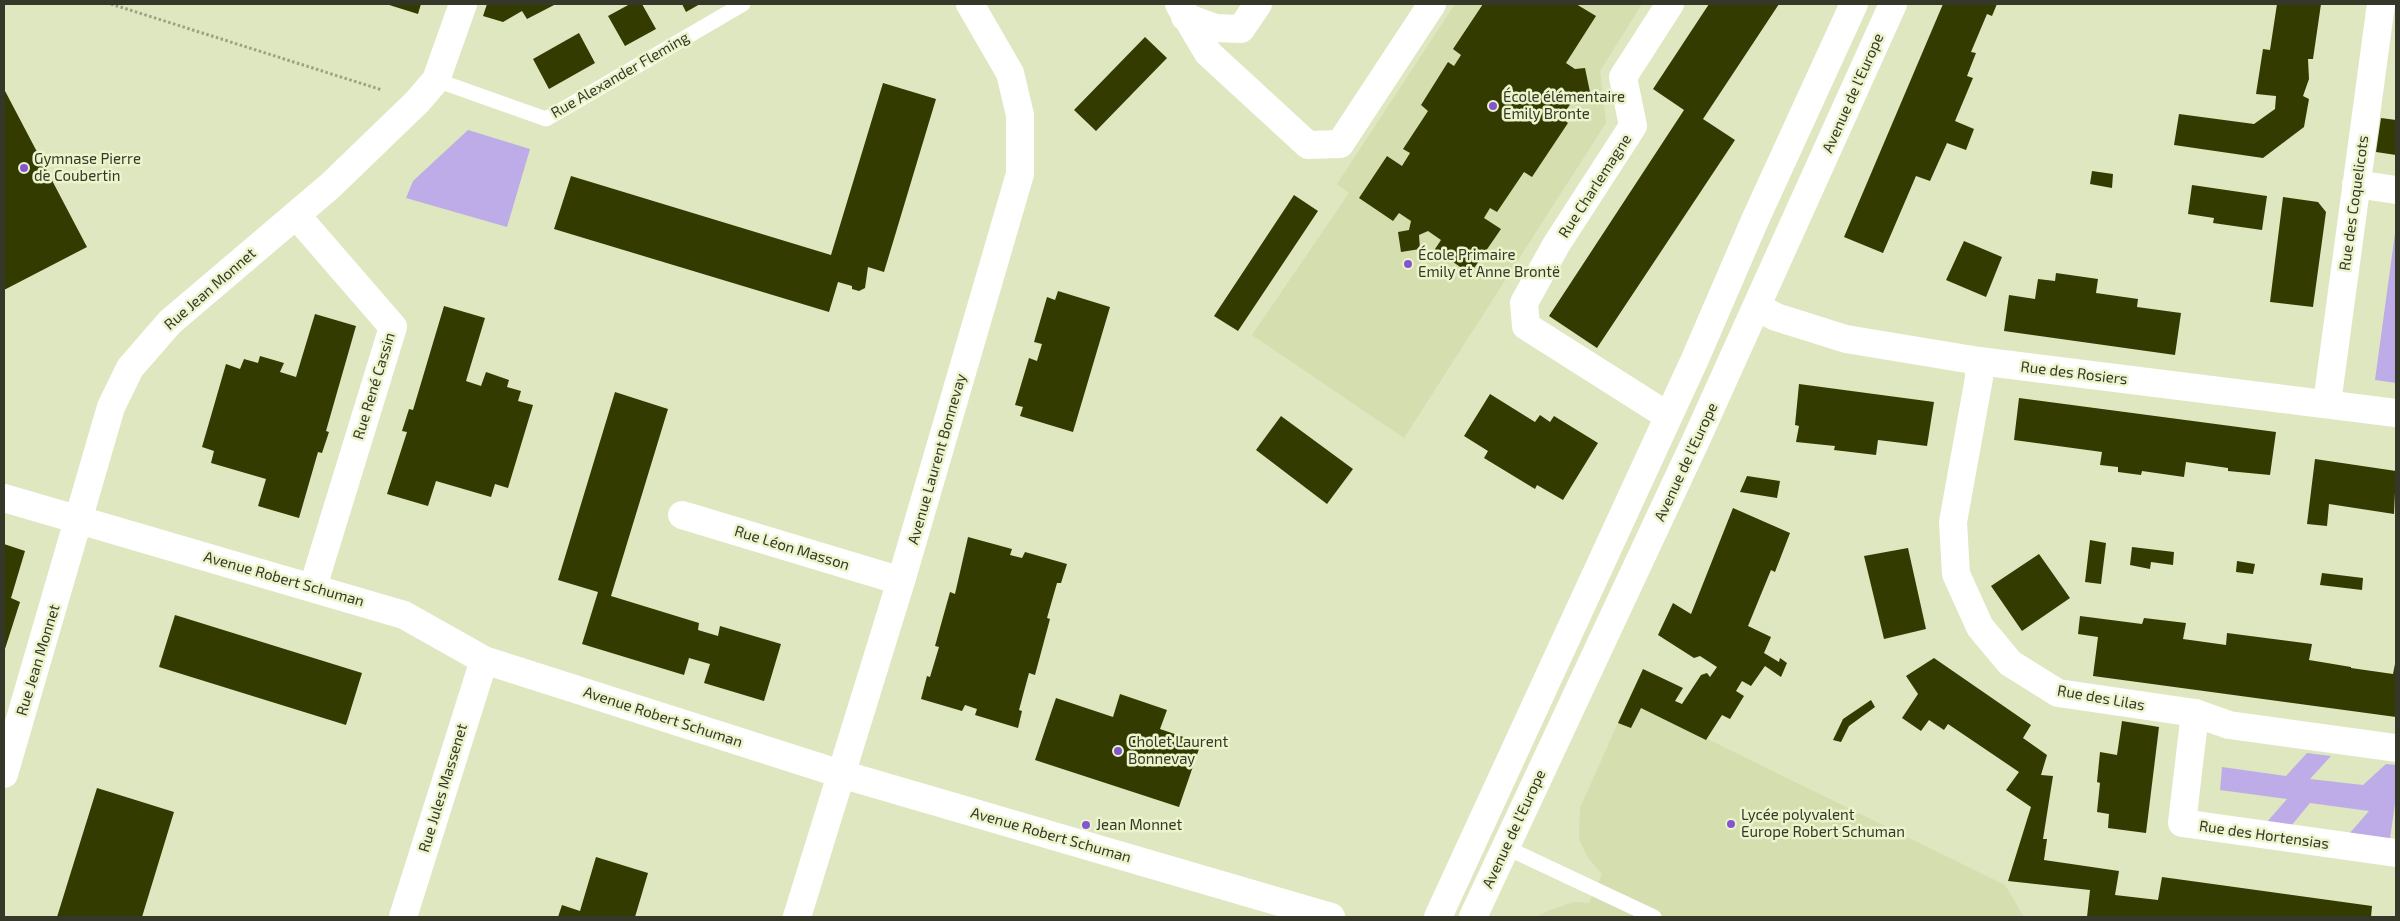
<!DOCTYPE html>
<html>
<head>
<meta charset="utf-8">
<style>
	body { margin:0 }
	#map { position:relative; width:2400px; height:921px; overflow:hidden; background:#dee7bf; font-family:"Exo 2",sans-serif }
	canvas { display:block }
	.frame { position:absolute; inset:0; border:5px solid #353829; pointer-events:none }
</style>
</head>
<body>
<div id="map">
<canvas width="2400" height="921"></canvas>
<div class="frame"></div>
</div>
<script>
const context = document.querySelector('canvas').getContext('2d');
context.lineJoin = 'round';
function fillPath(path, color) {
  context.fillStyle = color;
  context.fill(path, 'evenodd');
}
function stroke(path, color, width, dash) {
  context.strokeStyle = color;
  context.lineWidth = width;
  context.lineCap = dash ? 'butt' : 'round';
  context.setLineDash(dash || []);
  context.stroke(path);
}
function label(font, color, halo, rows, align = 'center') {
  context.font = font + ' "Exo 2",sans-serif';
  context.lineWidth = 5;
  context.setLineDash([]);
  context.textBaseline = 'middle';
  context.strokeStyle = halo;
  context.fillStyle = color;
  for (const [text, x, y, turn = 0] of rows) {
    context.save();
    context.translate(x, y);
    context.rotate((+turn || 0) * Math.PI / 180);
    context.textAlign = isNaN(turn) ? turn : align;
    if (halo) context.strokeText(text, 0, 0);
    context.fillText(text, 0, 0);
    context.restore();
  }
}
const built = new Path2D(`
	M 1455,4 L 1642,4 L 1600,71 L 1606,123 L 1404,438 L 1252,335 L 1349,193 L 1337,184 Z
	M 1628,700 L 2005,885 L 2024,917 L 1536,917 L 1550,910 L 1574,902 L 1589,903 L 1602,874 L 1589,859 L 1579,840 L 1580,808 Z`);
const green = new Path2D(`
	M 468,130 L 530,149 L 507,227 L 406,198 L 413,181 Z
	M 2396,226 L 2396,383 L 2375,380 Z
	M 2307,753 L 2331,756 L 2310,779 L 2363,785 L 2386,764 L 2396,765 L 2396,796 L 2390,839 L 2349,834 L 2369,811 L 2310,803 L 2291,826 L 2266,823 L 2287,799 L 2220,790 L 2222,767 L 2286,776 Z`);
const building = new Path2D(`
	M 386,4 L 421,4 L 418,14 Z
	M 487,4 L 556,4 L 527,19 L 522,11 L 503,22 L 483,16 Z
	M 630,4 L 642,4 L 656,29 L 625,46 L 608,16 Z
	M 682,4 L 700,4 L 686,12 Z
	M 1483,4 L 1576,4 L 1596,16 L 1566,63 L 1575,69 L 1585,68 L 1590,92 L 1577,94 L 1561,118 L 1568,123 L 1532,177 L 1524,172 L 1497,212 L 1490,208 L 1484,218 L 1501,229 L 1470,274 L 1435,249 L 1441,240 L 1428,231 L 1419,235 L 1420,249 L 1401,252 L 1398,232 L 1409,230 L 1411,221 L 1399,213 L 1393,221 L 1359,198 L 1387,156 L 1402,166 L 1410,153 L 1403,149 L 1428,111 L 1421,105 L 1448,62 L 1454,66 L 1461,55 L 1453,49 Z
	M 1709,4 L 1779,4 L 1703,119 L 1735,140 L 1597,348 L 1549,316 L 1684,110 L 1653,89 Z
	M 1943,4 L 1997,4 L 1992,16 L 1987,14 L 1971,52 L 1976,53 L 1967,76 L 1973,78 L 1955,121 L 1974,129 L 1966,150 L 1947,143 L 1930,181 L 1916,176 L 1883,253 L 1844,237 Z
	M 2277,4 L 2321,4 L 2313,59 L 2308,59 L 2309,79 L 2303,96 L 2309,99 L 2304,127 L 2263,158 L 2174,145 L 2179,114 L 2254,124 L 2275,109 L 2276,96 L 2256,94 L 2263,49 L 2270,50 Z
	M 579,33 L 595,63 L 549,89 L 533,59 Z
	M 1145,37 L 1167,58 L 1096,131 L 1074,110 Z
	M 883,83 L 936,99 L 884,272 L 868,267 L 865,288 L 859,291 L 852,289 L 852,286 L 838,282 L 829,312 L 554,229 L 571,176 L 831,255 Z
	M 4,89 L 87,247 L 4,290 Z
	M 2381,118 L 2396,120 L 2396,155 L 2376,152 Z
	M 2092,171 L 2113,174 L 2112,188 L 2090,184 Z
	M 2192,185 L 2267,196 L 2262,230 L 2213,223 L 2214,218 L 2188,214 Z
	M 1294,195 L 1318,211 L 1238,331 L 1214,316 Z
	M 2283,197 L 2318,202 L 2326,212 L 2313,307 L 2270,302 Z
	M 1964,241 L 2002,257 L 1986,297 L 1946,280 Z
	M 2056,273 L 2098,279 L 2096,293 L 2138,299 L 2137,307 L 2181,313 L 2175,355 L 2004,331 L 2009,295 L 2035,299 L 2038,279 L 2055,281 Z
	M 1058,291 L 1110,307 L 1073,432 L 1020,416 L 1023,407 L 1015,405 L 1029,358 L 1037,361 L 1042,344 L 1034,342 L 1047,297 L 1055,300 Z
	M 444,306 L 485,318 L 466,381 L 481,386 L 486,372 L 509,380 L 507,387 L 521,391 L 518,401 L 533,405 L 508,488 L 495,484 L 491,497 L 436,481 L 428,506 L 387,494 L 407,432 L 402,431 L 409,409 L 413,410 Z
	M 315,314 L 356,326 L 326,431 L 329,432 L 322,453 L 318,452 L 299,518 L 258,506 L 266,479 L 211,463 L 214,451 L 202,447 L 226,364 L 240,369 L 244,359 L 258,363 L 260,356 L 284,363 L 280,372 L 296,377 Z
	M 1799,384 L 1934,402 L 1927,446 L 1878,440 L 1876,455 L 1834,450 L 1835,446 L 1796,442 L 1799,426 L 1795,425 Z
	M 615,392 L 668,409 L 611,596 L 699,623 L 698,630 L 718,636 L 720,626 L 781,644 L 764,701 L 704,683 L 710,664 L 689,658 L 684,675 L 582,644 L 598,592 L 558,580 Z
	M 1490,394 L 1535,422 L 1540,415 L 1550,422 L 1554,416 L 1598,443 L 1563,500 L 1537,485 L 1535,489 L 1484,458 L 1488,451 L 1464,436 Z
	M 2019,398 L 2276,432 L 2270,475 L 2228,471 L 2228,468 L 2186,462 L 2184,477 L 2142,471 L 2141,475 L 2118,472 L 2118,467 L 2100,465 L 2102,452 L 2014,440 Z
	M 1281,416 L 1353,469 L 1327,504 L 1256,450 Z
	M 2315,459 L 2396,471 L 2394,514 L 2329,504 L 2327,526 L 2307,524 Z
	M 1747,476 L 1780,481 L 1777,498 L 1740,492 Z
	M 1733,508 L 1790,533 L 1775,572 L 1771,570 L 1748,626 L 1771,637 L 1764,653 L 1779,662 L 1780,658 L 1787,663 L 1781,677 L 1765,666 L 1751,686 L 1742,681 L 1736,691 L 1744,696 L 1730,719 L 1722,715 L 1706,740 L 1641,708 L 1631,728 L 1618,723 L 1643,669 L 1683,688 L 1675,701 L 1682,704 L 1701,675 L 1707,673 L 1710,677 L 1717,667 L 1700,656 L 1694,658 L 1658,635 L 1673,603 L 1691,614 Z
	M 968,537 L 1012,549 L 1010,555 L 1022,558 L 1025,552 L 1067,564 L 1061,583 L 1057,583 L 1047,618 L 1050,619 L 1035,675 L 1029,673 L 1019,710 L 1022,711 L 1018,728 L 975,715 L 977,709 L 965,705 L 962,711 L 921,699 L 927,676 L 930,677 L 939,647 L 935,646 L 950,592 L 955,594 Z
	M 2090,540 L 2106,543 L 2101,584 L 2085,582 Z
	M 4,544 L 25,551 L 11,598 L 20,602 L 4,652 Z
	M 2132,547 L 2174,552 L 2173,565 L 2151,562 L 2150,569 L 2130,565 Z
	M 1908,548 L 1926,629 L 1884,639 L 1864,556 Z
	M 2039,554 L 2070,598 L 2022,631 L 1991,586 Z
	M 2237,561 L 2255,564 L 2253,574 L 2236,572 Z
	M 2322,573 L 2363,578 L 2362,590 L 2320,585 Z
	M 175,615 L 362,673 L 346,725 L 159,667 Z
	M 2080,616 L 2142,624 L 2144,618 L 2186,623 L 2183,639 L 2226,645 L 2227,633 L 2312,644 L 2309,660 L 2351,667 L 2351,668 L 2393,674 L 2396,659 L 2396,717 L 2093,676 L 2098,637 L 2078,634 Z
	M 1934,658 L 2031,725 L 2023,738 L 2047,755 L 2041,775 L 2053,776 L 2043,839 L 2047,839 L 2044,860 L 2119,871 L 2115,895 L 2158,900 L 2162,877 L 2372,906 L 2371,917 L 2087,917 L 2090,890 L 2008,881 L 2031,807 L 2006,790 L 2019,772 L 1948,724 L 1944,730 L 1929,720 L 1921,731 L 1902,718 L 1918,694 L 1906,676 Z
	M 1120,694 L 1167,710 L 1160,729 L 1201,743 L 1179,807 L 1035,760 L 1056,698 L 1113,717 Z
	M 1871,700 L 1875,707 L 1849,726 L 1841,742 L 1833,740 L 1843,719 Z
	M 2122,721 L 2159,727 L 2146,833 L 2108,828 L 2109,814 L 2097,812 L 2100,783 L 2097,782 L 2100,752 L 2117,755 Z
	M 97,788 L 174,812 L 142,917 L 57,917 Z
	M 596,857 L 648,873 L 635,917 L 558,917 L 562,905 L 580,911 Z`);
const path = new Path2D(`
	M 111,4 L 382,90`);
const lane = new Path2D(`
	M 436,80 L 546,119 L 743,4
	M 1505,847 L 1654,917`);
const street = new Path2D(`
	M 1179,4 L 1208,53 L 1308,145 L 1340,144 L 1432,4
	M 1185,17 L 1215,28 L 1241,29 L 1258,4
	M 2356,184 L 2396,190
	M 296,215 L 393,327 L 313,587
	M 1757,307 L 1776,317 L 1846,339 L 1979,361 L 2396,413
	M 1979,361 L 1979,378 L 1953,522 L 1956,574 L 1980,627 L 2010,663 L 2058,693 L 2195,713 L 2229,725 L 2396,748
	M 2327,403 L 2381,4
	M 1668,416 L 1526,326 L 1524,303 L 1556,245 L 1633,126 L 1623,77 L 1670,4
	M 4,498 L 404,615 L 484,660 L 841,774 L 1331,917
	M 682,515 L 901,581
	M 2195,713 L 2182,823 L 2396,853
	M 4,774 L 111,407 L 130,368 L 170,322 L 330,186 L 417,102 L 436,80 L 463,4
	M 403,917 L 484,660
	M 797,917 L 901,581 L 1020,174 L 1020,115 L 1010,73 L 970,4`);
const secondary = new Path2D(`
	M 1438,917 L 1695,359 L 1755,220 L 1854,4
	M 1473,917 L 1697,438 L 1893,4`);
const markers = [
	[1493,106,5,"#8356d0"],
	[24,168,5,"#8356d0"],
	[1408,264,5,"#8356d0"],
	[1118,751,5,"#8356d0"],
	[1731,824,5,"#8356d0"],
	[1086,825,5,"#8356d0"]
];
const streetNames = [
	["Rue Alexander Fleming",620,75,-30],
	["Avenue de l’Europe",1853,93,-66],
	["Rue Charlemagne",1595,186,-57],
	["Rue des Coquelicots",2354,203,-82],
	["Rue Jean Monnet",210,289,-41],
	["Rue des Rosiers",2074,373,7],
	["Rue René Cassin",374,386,-73],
	["Avenue Laurent Bonnevay",937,459,-74],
	["Avenue de l’Europe",1686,462,-65],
	["Rue Léon Masson",792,548,17],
	["Avenue Robert Schuman",284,579,16],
	["Rue Jean Monnet",38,660,-73],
	["Rue des Lilas",2101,698,10],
	["Avenue Robert Schuman",663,717,18],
	["Rue Jules Massenet",443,788,-73],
	["Avenue de l’Europe",1514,829,-65],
	["Avenue Robert Schuman",1051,835,16],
	["Rue des Hortensias",2264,835,8]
];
const poiNames = [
	["École élémentaire",1503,97],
	["Emily Bronte",1503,114],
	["Gymnase Pierre",34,159],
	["de Coubertin",34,176],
	["École Primaire",1418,255],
	["Emily et Anne Brontë",1418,272],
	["Cholet Laurent",1128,742],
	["Bonnevay",1128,759],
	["Lycée polyvalent",1741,815],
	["Europe Robert Schuman",1741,832],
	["Jean Monnet",1096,825]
];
fillPath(built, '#d4deaf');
fillPath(green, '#bdace8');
fillPath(building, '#333b00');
stroke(path, '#9ba284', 3, [2.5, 2.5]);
stroke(lane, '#fff', 15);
stroke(street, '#fff', 28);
stroke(secondary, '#fff', 28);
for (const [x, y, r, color] of markers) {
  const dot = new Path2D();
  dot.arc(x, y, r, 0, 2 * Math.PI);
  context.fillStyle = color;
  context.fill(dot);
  stroke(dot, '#ecf4cc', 2);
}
label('15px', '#353829', '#ecf4cc', streetNames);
label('15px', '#353829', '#ecf4cc', poiNames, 'left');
</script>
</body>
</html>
